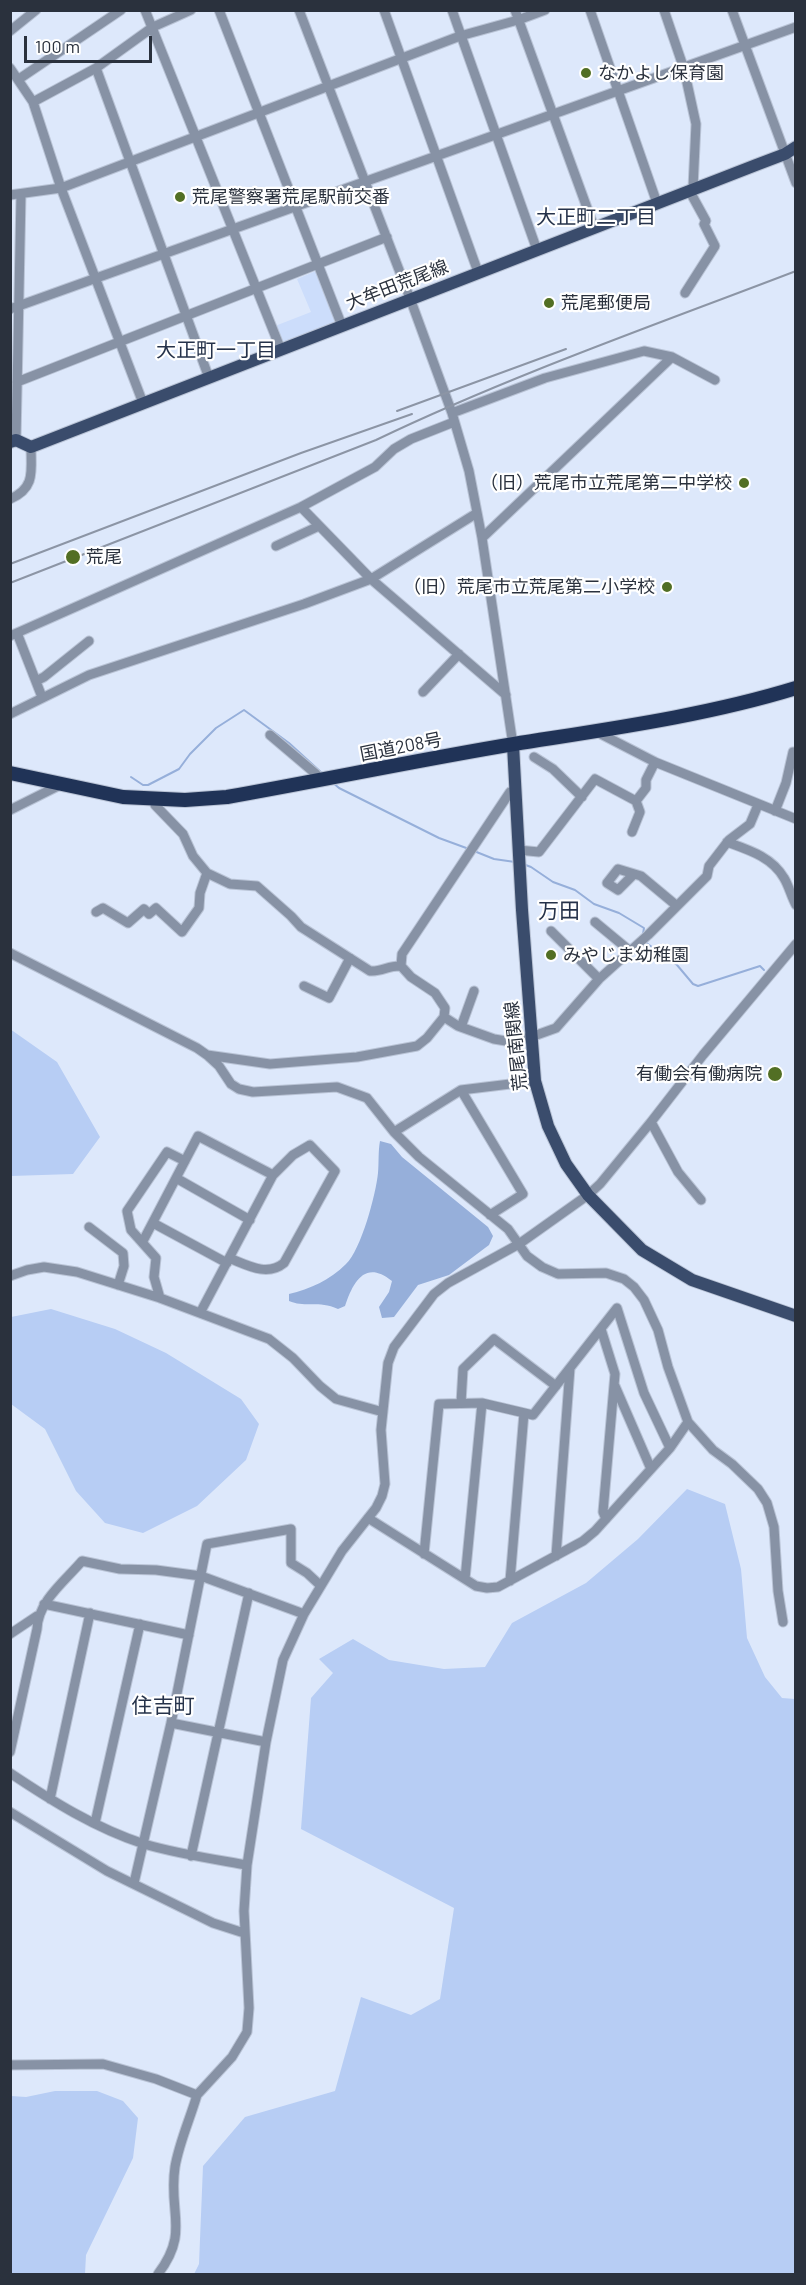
<!DOCTYPE html>
<html>
<head>
<meta charset="utf-8">
<style>
	body { margin:0 }
	#map { position:relative; width:806px; height:2285px; overflow:hidden; background:#dde8fb; font-family:Barlow,sans-serif }
	canvas { display:block }
	.frame { position:absolute; inset:0; border:12px solid #2a313d; pointer-events:none }
	.scale { position:absolute; left:24px; top:36px; width:128px; height:27px; box-sizing:border-box; border:3px solid #2a313d; border-top:0; padding-left:8px; font-size:18px; line-height:21px; white-space:nowrap; color:#2a313d; -webkit-text-stroke:4px #fff; paint-order:stroke }
</style>
</head>
<body>
<div id="map">
<canvas width="806" height="2285"></canvas>
<div class="frame"></div>
<div class="scale">100 m</div>
</div>
<script>
const context = document.querySelector('canvas').getContext('2d');
context.lineJoin = 'round';
function fillPath(path, color) {
  context.fillStyle = color;
  context.fill(path, 'evenodd');
}
function stroke(path, color, width, dash) {
  context.strokeStyle = color;
  context.lineWidth = width;
  context.lineCap = dash ? 'butt' : 'round';
  context.setLineDash(dash || []);
  context.stroke(path);
}
function label(font, color, halo, rows, align = 'center') {
  context.font = font + ' Barlow,"Noto Sans JP",sans-serif';
  context.lineWidth = 4.5;
  context.setLineDash([]);
  context.textBaseline = 'middle';
  context.strokeStyle = halo;
  context.fillStyle = color;
  for (const [text, x, y, turn = 0] of rows) {
    context.save();
    context.translate(x, y);
    context.rotate((+turn || 0) * Math.PI / 180);
    context.textAlign = isNaN(turn) ? turn : align;
    if (halo) context.strokeText(text, 0, 0);
    context.fillText(text, 0, 0);
    context.restore();
  }
}
const built = new Path2D(`
	M 316,271 L 339,325 L 283,346 L 275,326 L 311,312 L 297,279 Z`);
const green = new Path2D(`
	M 10,1029 L 57,1062 L 100,1137 L 73,1174 L 11,1176 Z
	M 51,1309 L 115,1329 L 166,1353 L 241,1399 L 259,1424 L 246,1460 L 197,1506 L 143,1533 L 105,1523 L 76,1491 L 45,1429 L 11,1404 L 11,1317 Z
	M 687,1489 L 725,1504 L 741,1569 L 747,1638 L 765,1677 L 782,1698 L 795,1699 L 795,2274 L 194,2274 L 199,2264 L 203,2166 L 245,2117 L 335,2091 L 361,1997 L 411,2015 L 440,1999 L 454,1908 L 301,1829 L 311,1698 L 333,1673 L 319,1659 L 353,1639 L 389,1660 L 444,1669 L 485,1667 L 512,1623 L 586,1583 L 638,1539 Z
	M 55,2091 L 97,2091 L 123,2101 L 138,2118 L 133,2158 L 86,2255 L 85,2274 L 11,2274 L 11,2096 L 26,2097 Z`);
const water = new Path2D(`
	M 380,1141 L 391,1144 L 402,1157 L 488,1227 L 493,1236 L 489,1245 L 449,1275 L 418,1285 L 394,1317 L 382,1318 L 379,1307 L 389,1292 L 392,1281 C 365,1259 353,1282 345,1306 L 338,1309 C 318,1300 306,1308 289,1301 L 289,1294 C 310,1289 330,1280 346,1264 C 361,1250 376,1194 378,1173 C 379,1163 378,1152 380,1141 Z`);
const stream = new Path2D(`
	M 131,777 L 143,785 L 148,785 L 179,769 L 190,754 L 216,728 L 244,710 L 289,743 L 323,774
	M 332,782 L 339,788 L 439,838 L 469,849
	M 474,851 L 494,859 L 515,862
	M 523,864 L 531,867 L 553,882 L 575,890 L 594,904 L 619,913 L 644,928 L 643,934
	M 645,942 L 677,965 L 693,984 L 698,986 L 760,966 L 764,970`);
const minor = new Path2D(`
	M 145,10 L 281,350
	M 219,10 L 342,326
	M 299,10 L 411,301 L 452,413 L 469,471 L 482,538 L 513,745
	M 384,10 L 478,272
	M 452,10 L 537,250
	M 515,10 L 594,227
	M 590,10 L 657,203
	M 664,10 L 684,69 L 696,124 L 693,188
	M 732,10 L 796,183
	M 10,31 L 36,10
	M 10,68 L 33,102 L 61,188 L 143,403
	M 96,68 L 209,378
	M 19,79 L 121,10
	M 33,102 L 96,68 L 153,27 L 191,10
	M 10,195 L 61,188 L 460,36 L 518,20 L 545,10
	M 685,293 L 715,246 L 704,224 L 706,221 L 689,190
	M 10,309 L 796,27
	M 17,382 L 387,237
	M 452,413 L 545,378 L 644,351 L 672,357 L 715,380
	M 16,440 L 21,195
	M 10,499 C 36,488 31,470 31,447
	M 301,507 L 371,579 L 506,695
	M 482,538 L 672,357
	M 276,546 L 319,526
	M 17,633 L 42,697
	M 10,636 L 301,507 L 375,467 L 394,449 L 411,439 L 454,422
	M 36,681 L 44,677 L 89,641
	M 423,692 L 459,654
	M 10,714 L 89,675 L 304,604 L 371,579 L 477,513
	M 597,732 L 655,762 L 796,819
	M 270,735 L 316,774 L 321,781
	M 534,757 L 553,769 L 582,797
	M 155,800 L 155,805 L 183,834 L 193,856 L 207,873 L 230,884 L 257,886 L 291,916 L 301,927 L 370,971 C 382,972 389,965 401,966 L 402,954 L 510,792 L 515,793
	M 10,810 L 60,785
	M 775,811 L 786,783 L 793,752 L 796,752
	M 632,832 L 640,812 L 636,801 L 646,788 L 646,780 L 655,762
	M 727,842 C 749,850 772,857 784,878 C 789,886 791,896 796,905
	M 518,850 L 539,852 L 595,779 L 636,801
	M 634,874 L 618,890 L 607,883 L 618,869 L 641,876 L 677,906
	M 96,912 L 103,908 L 128,923 L 144,909 L 149,914 L 156,908 L 182,932 L 199,908 L 200,893 L 207,873
	M 595,922 L 630,951
	M 551,931 L 599,979
	M 10,953 L 197,1048 L 207,1055 L 219,1066 L 231,1084 L 239,1089 L 253,1092 L 337,1087 L 367,1098 L 394,1132 L 419,1157 L 508,1229 L 527,1256 L 542,1267 L 558,1274 L 606,1273 L 624,1279 L 634,1287 L 644,1300 L 658,1330 L 668,1367 L 688,1422 L 713,1450 L 732,1464 L 758,1489 L 767,1503 L 774,1527 L 778,1591 L 783,1622
	M 304,986 L 329,998 L 350,958
	M 444,1017 L 458,1026 L 494,1039 L 506,1041 L 531,1037 L 556,1028 L 599,979 L 648,935 L 707,876 L 709,866 L 729,840 L 750,824 L 758,805
	M 461,1027 L 474,991
	M 207,1055 L 270,1064 L 357,1057 L 417,1046 L 427,1038 L 444,1017 L 445,1008 L 435,993 L 411,977 L 401,966
	M 461,1090 L 523,1194 L 490,1215
	M 651,1122 L 678,1172 L 701,1200
	M 394,1132 L 461,1090 L 535,1081
	M 176,1178 L 250,1220
	M 153,1223 L 227,1263
	M 89,1227 L 123,1253 L 124,1266 L 118,1285
	M 143,1241 L 198,1136 L 273,1175
	M 10,1276 L 27,1270 L 44,1267 L 77,1272 L 160,1298 L 269,1339 L 293,1358 L 320,1386 L 336,1399 L 383,1412
	M 160,1298 L 154,1277 L 156,1258 L 131,1230 L 127,1211 L 167,1152 L 185,1161
	M 200,1313 L 273,1175 L 293,1155 L 310,1145 L 335,1171 L 284,1263 C 267,1277 247,1265 229,1258
	M 601,1329 L 615,1374 L 603,1512 L 606,1519
	M 615,1386 L 651,1469
	M 461,1403 L 463,1369 L 494,1339 L 556,1386
	M 368,1518 L 476,1586 L 487,1588 L 498,1587 L 583,1541 L 595,1531 L 670,1448 L 688,1422
	M 424,1554 L 439,1404 L 482,1403 L 533,1415 L 617,1308 L 644,1393 L 670,1448
	M 556,1556 L 570,1368
	M 465,1579 L 482,1403
	M 510,1581 L 524,1413
	M 44,1604 L 189,1635
	M 10,1634 L 37,1616
	M 171,1723 L 266,1742
	M 10,1752 L 37,1629 C 38,1601 65,1581 82,1561 L 120,1569 L 156,1570 L 201,1576 L 304,1614
	M 10,1773 C 52,1801 95,1828 144,1844 C 178,1854 213,1859 247,1865
	M 50,1799 L 90,1613
	M 10,1812 L 107,1871 L 213,1923 L 244,1933
	M 95,1823 L 140,1624
	M 191,1856 L 249,1593
	M 134,1883 L 171,1723 L 207,1544 L 291,1529 L 291,1563 L 307,1573 L 321,1586
	M 10,2065 L 103,2064 L 156,2079 L 197,2095 C 190,2119 179,2143 175,2167 C 168,2213 190,2232 158,2274
	M 197,2095 L 232,2057 L 247,2032 L 249,2008 L 244,1911 L 247,1865 L 266,1742 L 283,1660 L 304,1614 L 342,1551 L 376,1508 L 382,1496 L 385,1484 L 381,1430 L 388,1363 L 394,1347 L 434,1294 L 448,1283 L 519,1244 L 588,1195 L 600,1184 L 651,1122 L 703,1055 L 796,944`);
const major = new Path2D(`
	M 10,442 L 16,440 L 31,447 L 756,165 L 785,154 L 796,147
	M 513,745 L 522,910 L 535,1081 L 548,1126 L 566,1164 L 588,1195 L 642,1250 L 692,1280 L 796,1316`);
const highway = new Path2D(`
	M 10,773 L 123,797 L 185,800 L 227,797 C 323,780 418,760 514,744 C 608,729 705,716 796,688`);
const rail = new Path2D(`
	M 397,411 L 566,349
	M 10,564 L 301,453 L 412,414
	M 10,583 L 376,440 C 512,375 655,325 796,271`);
const markers = [
	[586,73,6,"#526f24"],
	[180,197,6,"#526f24"],
	[549,303,6,"#526f24"],
	[744,483,6,"#526f24"],
	[73,557,8,"#526f24"],
	[667,587,6,"#526f24"],
	[551,955,6,"#526f24"],
	[775,1074,8,"#526f24"]
];
const poiNames = [
	["なかよし保育園",598,73],
	["荒尾警察署荒尾駅前交番",192,197],
	["荒尾郵便局",561,303],
	["（旧）荒尾市立荒尾第二中学校",732,483,"right"],
	["荒尾",86,557],
	["（旧）荒尾市立荒尾第二小学校",655,587,"right"],
	["みやじま幼稚園",563,955],
	["有働会有働病院",762,1074,"right"]
];
const streetNames = [
	["大牟田荒尾線",397,285,-21],
	["国道208号",401,747,-11],
	["荒尾南関線",516,1046,-96]
];
const neighbourhoodNames = [
	["大正町二丁目",596,217],
	["大正町一丁目",216,350]
];
const quarterNames = [
	["万田",559,911],
	["住吉町",163,1706]
];
fillPath(built, '#ccddfb');
fillPath(green, '#b7cdf4');
fillPath(water, '#96afda');
stroke(stream, '#96afda', 2);
stroke(minor, '#b9c3d5', 11);
stroke(major, '#b9c3d5', 14);
stroke(highway, '#b9c3d5', 16);
stroke(minor, '#8792a5', 9);
stroke(major, '#3a4c6c', 12);
stroke(highway, '#203357', 14);
stroke(rail, '#8c95a5', 2);
for (const [x, y, r, color] of markers) {
  const dot = new Path2D();
  dot.arc(x, y, r, 0, 2 * Math.PI);
  context.fillStyle = color;
  context.fill(dot);
  stroke(dot, '#fff', 2);
}
label('18px', '#2a313d', '#fff', poiNames, 'left');
label('18px', '#2a313d', '#fff', streetNames);
label('20px', '#25324a', '#fff', neighbourhoodNames);
label('21px', '#25324a', '#fff', quarterNames);
</script>
</body>
</html>
